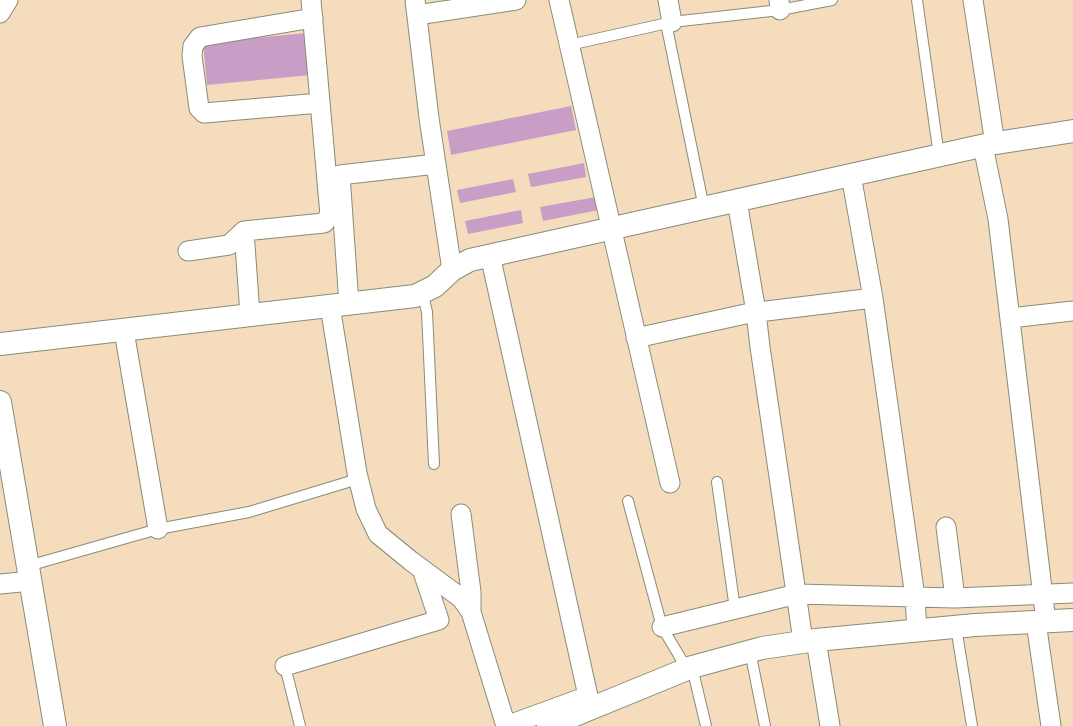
<!DOCTYPE html>
<html>
<head>
<meta charset="utf-8">
<style>
	body { margin:0 }
	canvas { display:block; background:#f4dcbd }
</style>
</head>
<body>
<canvas width="1073" height="726"></canvas>
<script>
const context = document.querySelector('canvas').getContext('2d');
context.lineJoin = 'round';
function fillPath(path, color) {
  context.fillStyle = color;
  context.fill(path, 'evenodd');
}
function stroke(path, color, width, dash) {
  context.strokeStyle = color;
  context.lineWidth = width;
  context.lineCap = dash ? 'butt' : 'round';
  context.setLineDash(dash || []);
  context.stroke(path);
}
const building = new Path2D(`
	M 306,33 L 311,75 L 207,85 L 203,43 Z
	M 571,106 L 576,130 L 451,155 L 447,131 Z
	M 584,163 L 586,177 L 531,187 L 528,174 Z
	M 513,179 L 516,192 L 460,203 L 457,190 Z
	M 596,197 L 599,210 L 543,221 L 540,207 Z
	M 521,210 L 523,223 L 468,234 L 465,221 Z`);
const service = new Path2D(`
	M 917,0 L 939,156
	M 666,23 L 704,208
	M 569,45 L 672,22 L 780,10 L 832,0
	M 422,292 L 427,312 L 434,464
	M 717,482 L 735,609
	M 628,501 L 662,627 L 687,669
	M 28,566 L 158,529 L 249,512 L 358,479
	M 956,627 L 972,726
	M 750,651 L 765,726
	M 285,666 L 300,726
	M 692,667 L 706,726`);
const minor = new Path2D(`
	M 415,0 L 429,118 L 452,270
	M 559,0 L 670,483
	M 668,0 L 672,22
	M 779,0 L 780,10
	M 973,0 L 995,144
	M 0,13 L 8,0
	M 417,15 L 516,0
	M 313,18 L 200,37 L 193,46 L 192,56 L 199,108 L 204,113 L 320,103
	M 983,146 L 998,219 L 1046,622
	M 851,175 L 873,298 L 915,597 L 917,631
	M 737,201 L 756,312 L 760,347 L 803,641
	M 244,231 L 250,315
	M 188,251 L 229,245 L 244,231 L 324,223 L 330,215 L 311,0
	M 490,255 L 588,696 L 506,726
	M 349,304 L 340,175 L 436,164
	M 330,306 L 357,473 L 366,509 L 378,534 L 411,561 L 461,598 L 471,612 L 506,726
	M 1010,318 L 1073,311
	M 124,331 L 158,529
	M 636,338 L 750,313 L 873,298
	M 461,514 L 471,592 L 471,612
	M 946,527 L 955,598
	M 0,584 L 31,581
	M 1036,622 L 1051,726
	M 662,627 L 797,594 L 955,598 L 1073,593
	M 816,640 L 830,726
	M 285,666 L 439,620 L 422,569`);
const tertiary = new Path2D(`
	M 0,344 L 415,296 L 435,286 L 452,270 L 470,260 L 990,144 L 1073,131
	M 0,402 L 55,726
	M 548,726 L 692,667 L 762,648 L 816,640 L 975,625 L 1073,620`);
fillPath(building, '#c89ec6');
stroke(service, '#8a8c78', 12);
stroke(minor, '#8a8c78', 21);
stroke(tertiary, '#8a8c78', 24);
stroke(service, '#fff', 10);
stroke(minor, '#fff', 19);
stroke(tertiary, '#fff', 22);
</script>
</body>
</html>
